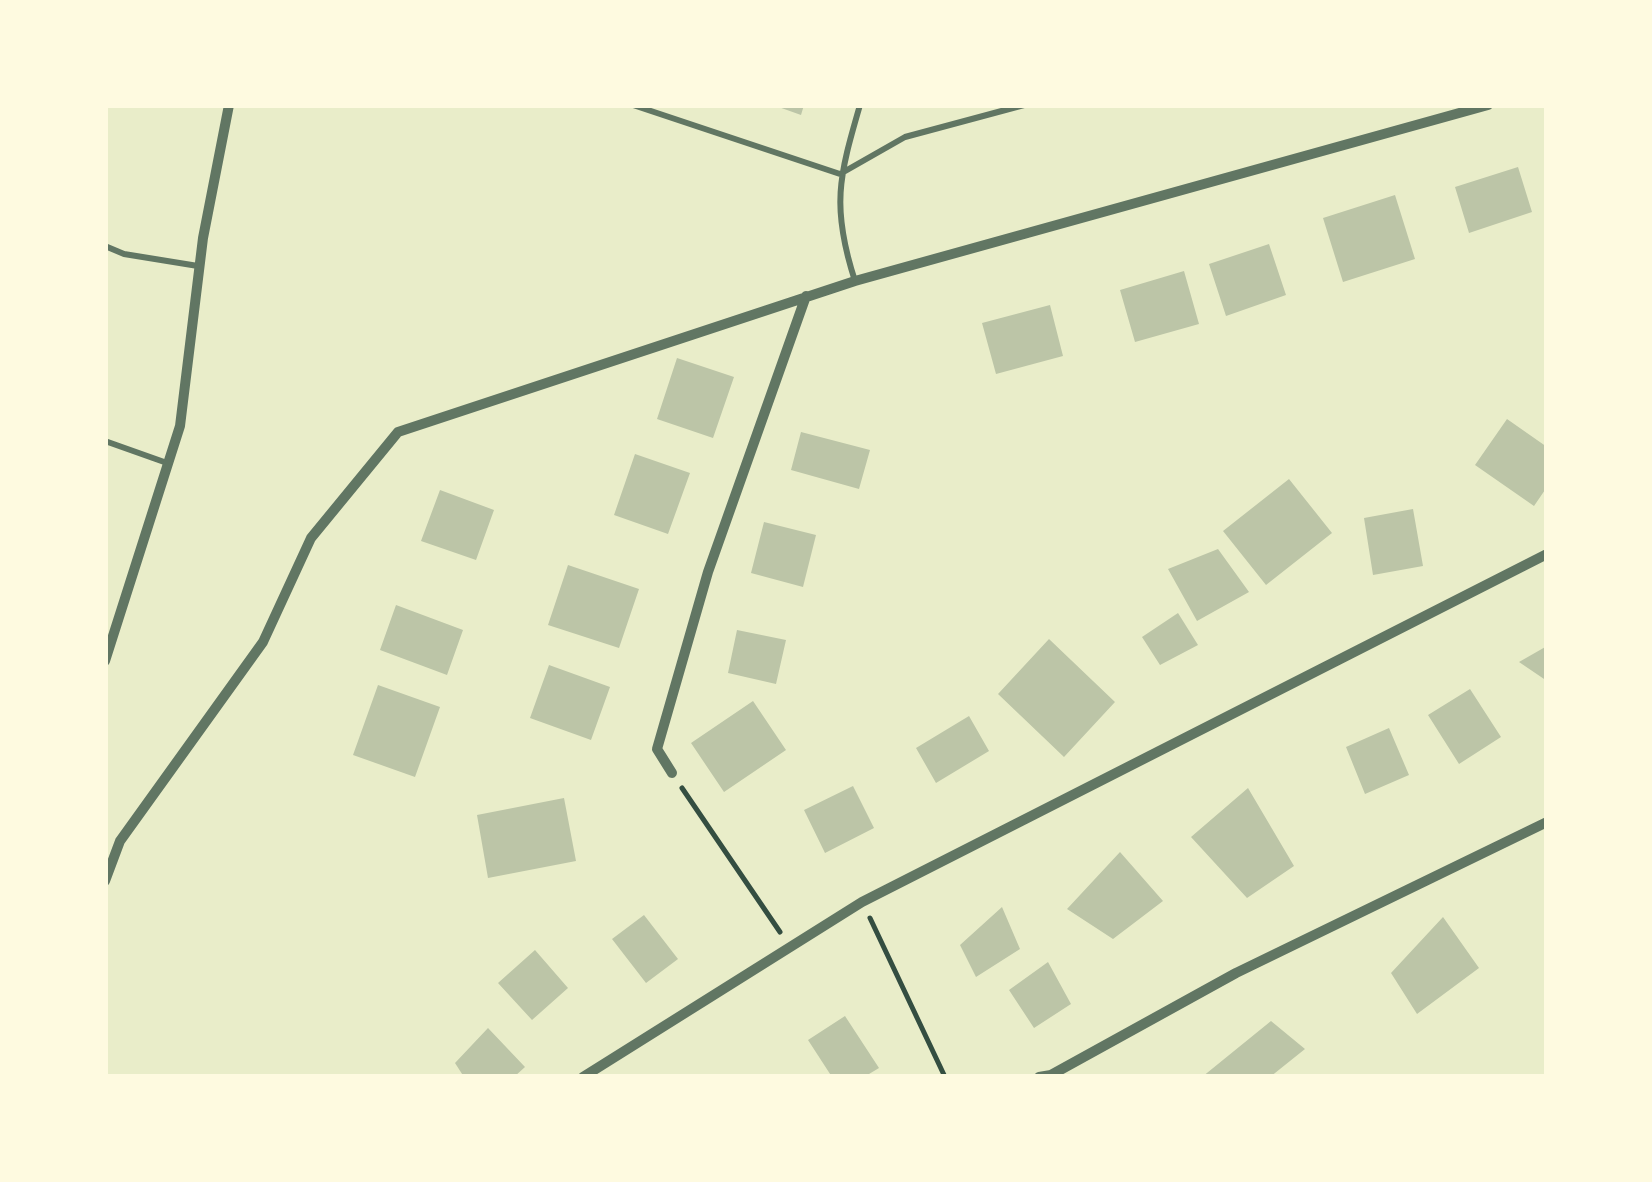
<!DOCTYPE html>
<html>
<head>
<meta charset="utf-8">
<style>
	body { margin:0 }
	#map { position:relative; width:1652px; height:1182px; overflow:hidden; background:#e9edc9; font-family:Raleway,sans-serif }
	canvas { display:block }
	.frame { position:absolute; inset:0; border:108px solid #fefae0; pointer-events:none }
</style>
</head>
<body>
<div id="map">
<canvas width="1652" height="1182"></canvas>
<div class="frame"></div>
</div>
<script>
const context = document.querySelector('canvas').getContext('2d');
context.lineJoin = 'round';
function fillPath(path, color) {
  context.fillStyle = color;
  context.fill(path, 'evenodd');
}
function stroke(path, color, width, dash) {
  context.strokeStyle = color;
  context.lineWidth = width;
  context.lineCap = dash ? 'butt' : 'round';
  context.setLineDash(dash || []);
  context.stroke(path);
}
const building = new Path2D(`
	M 773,105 L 804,105 L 801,115 Z
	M 1518,167 L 1532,212 L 1469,233 L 1455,187 Z
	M 1395,195 L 1415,259 L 1343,282 L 1323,218 Z
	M 1269,244 L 1286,295 L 1226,316 L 1209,264 Z
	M 1184,271 L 1199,324 L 1135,342 L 1120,290 Z
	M 1050,305 L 1063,356 L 996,374 L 982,323 Z
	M 677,358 L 734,377 L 713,438 L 657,419 Z
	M 1507,419 L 1547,447 L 1547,487 L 1534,506 L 1475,465 Z
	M 801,432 L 870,450 L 859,489 L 791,470 Z
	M 635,454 L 690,473 L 668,534 L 614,515 Z
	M 1289,479 L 1332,533 L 1266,585 L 1223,531 Z
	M 440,490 L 494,510 L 476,560 L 421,541 Z
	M 1413,509 L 1423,566 L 1373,575 L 1364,518 Z
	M 764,522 L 816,535 L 803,587 L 751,573 Z
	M 1218,549 L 1249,592 L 1197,621 L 1168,569 Z
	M 568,565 L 639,589 L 619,648 L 548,625 Z
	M 396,605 L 463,630 L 447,675 L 380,650 Z
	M 1178,613 L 1198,645 L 1160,665 L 1142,637 Z
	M 737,630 L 786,640 L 776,684 L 728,673 Z
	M 1049,639 L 1115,702 L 1064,757 L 998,694 Z
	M 1547,646 L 1547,681 L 1519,662 Z
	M 549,665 L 610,687 L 591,740 L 530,718 Z
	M 378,685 L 440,707 L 415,777 L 353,755 Z
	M 1470,689 L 1501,737 L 1459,764 L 1428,715 Z
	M 753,701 L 786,750 L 724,792 L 691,743 Z
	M 969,716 L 989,751 L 936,783 L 916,748 Z
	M 1389,728 L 1409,775 L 1365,794 L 1346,747 Z
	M 853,786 L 874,828 L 825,853 L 804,810 Z
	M 1248,788 L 1294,866 L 1247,898 L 1191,837 Z
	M 564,798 L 576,861 L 488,878 L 477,815 Z
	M 1120,852 L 1163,901 L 1113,939 L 1067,909 Z
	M 1002,907 L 1020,949 L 976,977 L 960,945 Z
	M 644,915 L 678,959 L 646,983 L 612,939 Z
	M 1443,917 L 1479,968 L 1417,1014 L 1391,973 Z
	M 535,950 L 568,988 L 532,1020 L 498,983 Z
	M 1048,962 L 1071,1004 L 1034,1028 L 1009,990 Z
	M 845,1016 L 879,1068 L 864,1077 L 832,1077 L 808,1040 Z
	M 1271,1021 L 1305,1049 L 1270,1077 L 1202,1077 Z
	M 488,1028 L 525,1067 L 514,1077 L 464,1077 L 455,1063 Z`);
const path = new Path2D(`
	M 682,788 L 780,932
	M 870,918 L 945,1077`);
const service = new Path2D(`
	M 633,105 L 840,174 L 905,137 L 1024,105
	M 105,246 L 124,254 L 198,266
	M 855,281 C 831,207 839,177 860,105
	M 105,441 L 167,463`);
const minor = new Path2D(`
	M 105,661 L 180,426 L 203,238 L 229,105
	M 672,773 L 657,749 L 708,572 L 806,296
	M 105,881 L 120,841 L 263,642 L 311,538 L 398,432 L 855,281 L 1488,105
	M 583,1077 L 862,902 L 1547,554
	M 1039,1077 L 1051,1075 L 1236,973 L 1547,822`);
fillPath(building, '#bcc5a7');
stroke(path, '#344e41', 5);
stroke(service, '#617663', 6);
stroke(minor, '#617663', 10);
</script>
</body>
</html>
